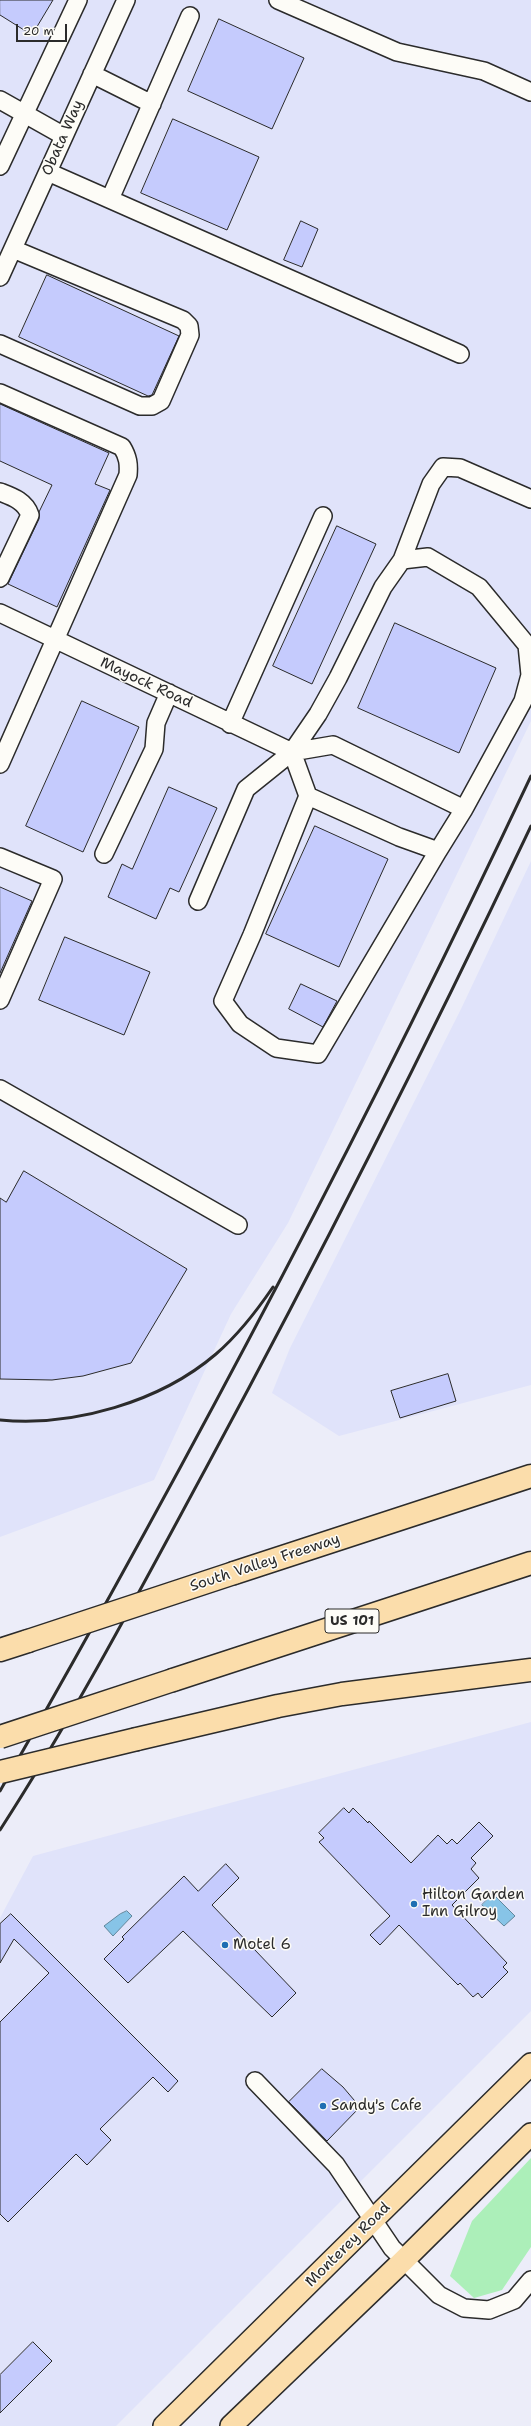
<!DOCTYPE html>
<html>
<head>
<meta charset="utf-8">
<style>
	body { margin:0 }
	#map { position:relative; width:531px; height:2426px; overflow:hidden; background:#ecedf9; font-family:"Shantell Sans",sans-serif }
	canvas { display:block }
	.scale { position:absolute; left:16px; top:24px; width:51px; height:18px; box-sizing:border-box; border:2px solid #2b2b2b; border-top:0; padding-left:5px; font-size:12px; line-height:14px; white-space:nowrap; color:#2b2b2b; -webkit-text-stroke:3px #fdfcf7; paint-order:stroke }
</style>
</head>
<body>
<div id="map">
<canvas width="531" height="2426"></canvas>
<div class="scale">20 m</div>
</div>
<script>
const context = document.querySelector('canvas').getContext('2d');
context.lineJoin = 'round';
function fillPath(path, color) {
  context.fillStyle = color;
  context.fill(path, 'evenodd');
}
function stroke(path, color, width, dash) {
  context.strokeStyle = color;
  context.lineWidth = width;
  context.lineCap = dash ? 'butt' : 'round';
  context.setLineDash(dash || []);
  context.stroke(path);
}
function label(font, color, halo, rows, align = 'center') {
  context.font = font + ' "Shantell Sans",sans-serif';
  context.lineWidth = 3;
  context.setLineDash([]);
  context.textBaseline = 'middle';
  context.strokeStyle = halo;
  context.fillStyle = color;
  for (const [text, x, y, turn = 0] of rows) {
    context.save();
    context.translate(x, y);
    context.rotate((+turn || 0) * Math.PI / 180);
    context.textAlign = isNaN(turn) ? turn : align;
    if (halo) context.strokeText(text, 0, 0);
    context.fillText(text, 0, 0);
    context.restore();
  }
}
const built = new Path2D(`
	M 0,0 L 531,0 L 531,721 L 288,1223 L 231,1314 L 154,1480 L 0,1537 Z
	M 531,861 L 531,1385 L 339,1436 L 272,1393 L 290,1348 L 461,1009 Z
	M 531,1722 L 531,2011 L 116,2426 L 0,2426 L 0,1918 L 33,1856 Z`);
const green = new Path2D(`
	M 531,2158 L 531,2247 L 502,2290 L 474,2298 L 450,2276 L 472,2221 Z`);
const water = new Path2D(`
	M 493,1894 L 515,1916 L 504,1926 L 482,1905 Z
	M 127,1911 L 132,1916 L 113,1936 L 104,1926 L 120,1914 Z`);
const building = new Path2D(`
	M 0,0 L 53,0 L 32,35 L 0,15 Z
	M 219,19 L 304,58 L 272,129 L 188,91 Z
	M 173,119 L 259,157 L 227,230 L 141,193 Z
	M 301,221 L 318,229 L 302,267 L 284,260 Z
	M 47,275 L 179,336 L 152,395 L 148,396 L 19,337 Z
	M 0,404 L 109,453 L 95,484 L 110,490 L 57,607 L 8,584 L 39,519 L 39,512 L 52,485 L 0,461 Z
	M 337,526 L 376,544 L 312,684 L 273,666 Z
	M 395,623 L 496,668 L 459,753 L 358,708 Z
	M 82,701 L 139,727 L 83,852 L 26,826 Z
	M 169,787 L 217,808 L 179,892 L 170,888 L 156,919 L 108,897 L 122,864 L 132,869 Z
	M 315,826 L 388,859 L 339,967 L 266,934 Z
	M 0,887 L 32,901 L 0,973 Z
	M 65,937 L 150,972 L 124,1035 L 39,1000 Z
	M 301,984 L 337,1001 L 323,1027 L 289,1009 Z
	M 24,1171 L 187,1269 L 131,1363 L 83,1376 L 52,1380 L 0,1379 L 0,1198 L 6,1202 Z
	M 448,1374 L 456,1401 L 400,1418 L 391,1391 Z
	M 344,1808 L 349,1813 L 353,1808 L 368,1823 L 369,1821 L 411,1863 L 438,1835 L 447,1844 L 452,1839 L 457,1844 L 479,1822 L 493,1836 L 471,1858 L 476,1863 L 471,1869 L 479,1878 L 452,1905 L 507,1963 L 503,1967 L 508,1972 L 482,1998 L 478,1993 L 473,1997 L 460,1983 L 458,1985 L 399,1925 L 380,1945 L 370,1935 L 390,1916 L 319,1842 L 324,1838 L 319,1833 Z
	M 226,1864 L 239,1878 L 212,1905 L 296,1993 L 272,2017 L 183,1931 L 128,1983 L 104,1959 L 124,1939 L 122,1937 L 184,1876 L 198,1891 Z
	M 11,1914 L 178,2081 L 168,2092 L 153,2077 L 100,2129 L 111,2140 L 87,2165 L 76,2154 L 8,2222 L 0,2214 L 0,2022 L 49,1973 L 14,1939 L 0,1963 L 0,1924 Z
	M 322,2069 L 343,2087 L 360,2107 L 327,2141 L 289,2102 Z
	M 33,2342 L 52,2361 L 0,2413 L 0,2375 Z`);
const minor = new Path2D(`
	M 278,0 L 397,52 L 484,71 L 531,92
	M 92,74 L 152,104
	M 0,100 L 64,136
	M 0,166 L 78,0
	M 48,172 L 460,354
	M 110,199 L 190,16
	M 0,277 L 126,0
	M 0,344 L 140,406 L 152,406 L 161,401 L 190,335 L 189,326 L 183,320 L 13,249
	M 0,393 L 122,447 C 128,457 129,464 128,475 L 0,764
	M 0,492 C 13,497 25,501 30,515 L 0,578
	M 402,560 L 431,484 L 443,467 L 460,468 L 531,499
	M 0,613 L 292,752
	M 230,724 L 323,516
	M 292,752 L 308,796 L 399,837 L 438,851 L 318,1054 L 276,1048 L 240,1024 L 223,1001 L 252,935 L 308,796
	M 438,851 L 464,809
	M 104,854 L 154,749 L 156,723 L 169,693
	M 0,857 L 53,879 L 0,1000
	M 198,901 L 246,789 L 292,752 L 318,714 L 338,678 L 383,587 L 402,560 L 428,557 L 479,587 L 527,645 L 530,675 L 523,701 L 464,809 L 333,745 L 292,752
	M 0,1089 L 238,1225
	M 255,2081 L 336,2165 L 392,2248 L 439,2295 L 464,2308 L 489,2310 L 514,2300 L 531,2280`);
const major = new Path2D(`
	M 164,2426 L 531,2064
	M 231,2426 L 403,2261 L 531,2134`);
const highway = new Path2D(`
	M 234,1573 L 531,1476
	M 0,1650 L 28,1641
	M 173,1680 L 531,1563
	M 137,1739 L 278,1706 L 342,1694 L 531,1670`);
const rail = new Path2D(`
	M 0,1420 C 73,1427 160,1402 216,1354 C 238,1335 256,1312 273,1287
	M 0,1791 C 190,1459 368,1122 531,776
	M 0,1830 C 75,1714 140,1590 206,1468 C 320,1257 428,1043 531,826`);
const highwayBridge = new Path2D(`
	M 28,1641 L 234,1573
	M 0,1737 L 173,1680
	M 0,1772 L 137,1739`);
const markers = [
	[414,1904,4,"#1f6fb2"],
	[225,1945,4,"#1f6fb2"],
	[323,2106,4,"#1f6fb2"]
];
const shields = [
	[352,1621,54]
];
const shieldNames = [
	["US 101",352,1621]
];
const streetNames = [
	["Obata Way",63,138,-66],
	["Mayock Road",146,683,25],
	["South Valley Freeway",265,1563,-18],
	["Monterey Road",348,2245,-45]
];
const poiNames = [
	["Hilton Garden",422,1895],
	["Inn Gilroy",422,1912],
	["Motel 6",233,1945],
	["Sandy's Cafe",331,2106]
];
fillPath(built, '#e0e3fa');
fillPath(green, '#acefb9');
fillPath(water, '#87c4e7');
stroke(water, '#62879c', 1);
fillPath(building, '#c5cbfd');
stroke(building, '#2b2b2b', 1);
stroke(minor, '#2b2b2b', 20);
stroke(major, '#2b2b2b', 24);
stroke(highway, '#2b2b2b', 25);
stroke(minor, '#fdfcf7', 17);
stroke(major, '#fbddab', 21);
stroke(highway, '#fbddab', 22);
stroke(rail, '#2b2b2b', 3);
stroke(highwayBridge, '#2b2b2b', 25, []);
stroke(highwayBridge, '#fbddab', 22);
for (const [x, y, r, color] of markers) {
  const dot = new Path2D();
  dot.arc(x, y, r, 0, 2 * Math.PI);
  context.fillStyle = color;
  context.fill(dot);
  stroke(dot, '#fdfcf7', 1.5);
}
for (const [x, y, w] of shields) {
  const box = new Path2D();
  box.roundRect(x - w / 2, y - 12, w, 24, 3);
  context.fillStyle = '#fdfcf7';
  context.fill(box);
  stroke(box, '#2b2b2b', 1);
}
label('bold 14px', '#2b2b2b', null, shieldNames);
label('15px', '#2b2b2b', '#fdfcf7', streetNames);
label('15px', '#2b2b2b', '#fdfcf7', poiNames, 'left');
</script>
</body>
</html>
